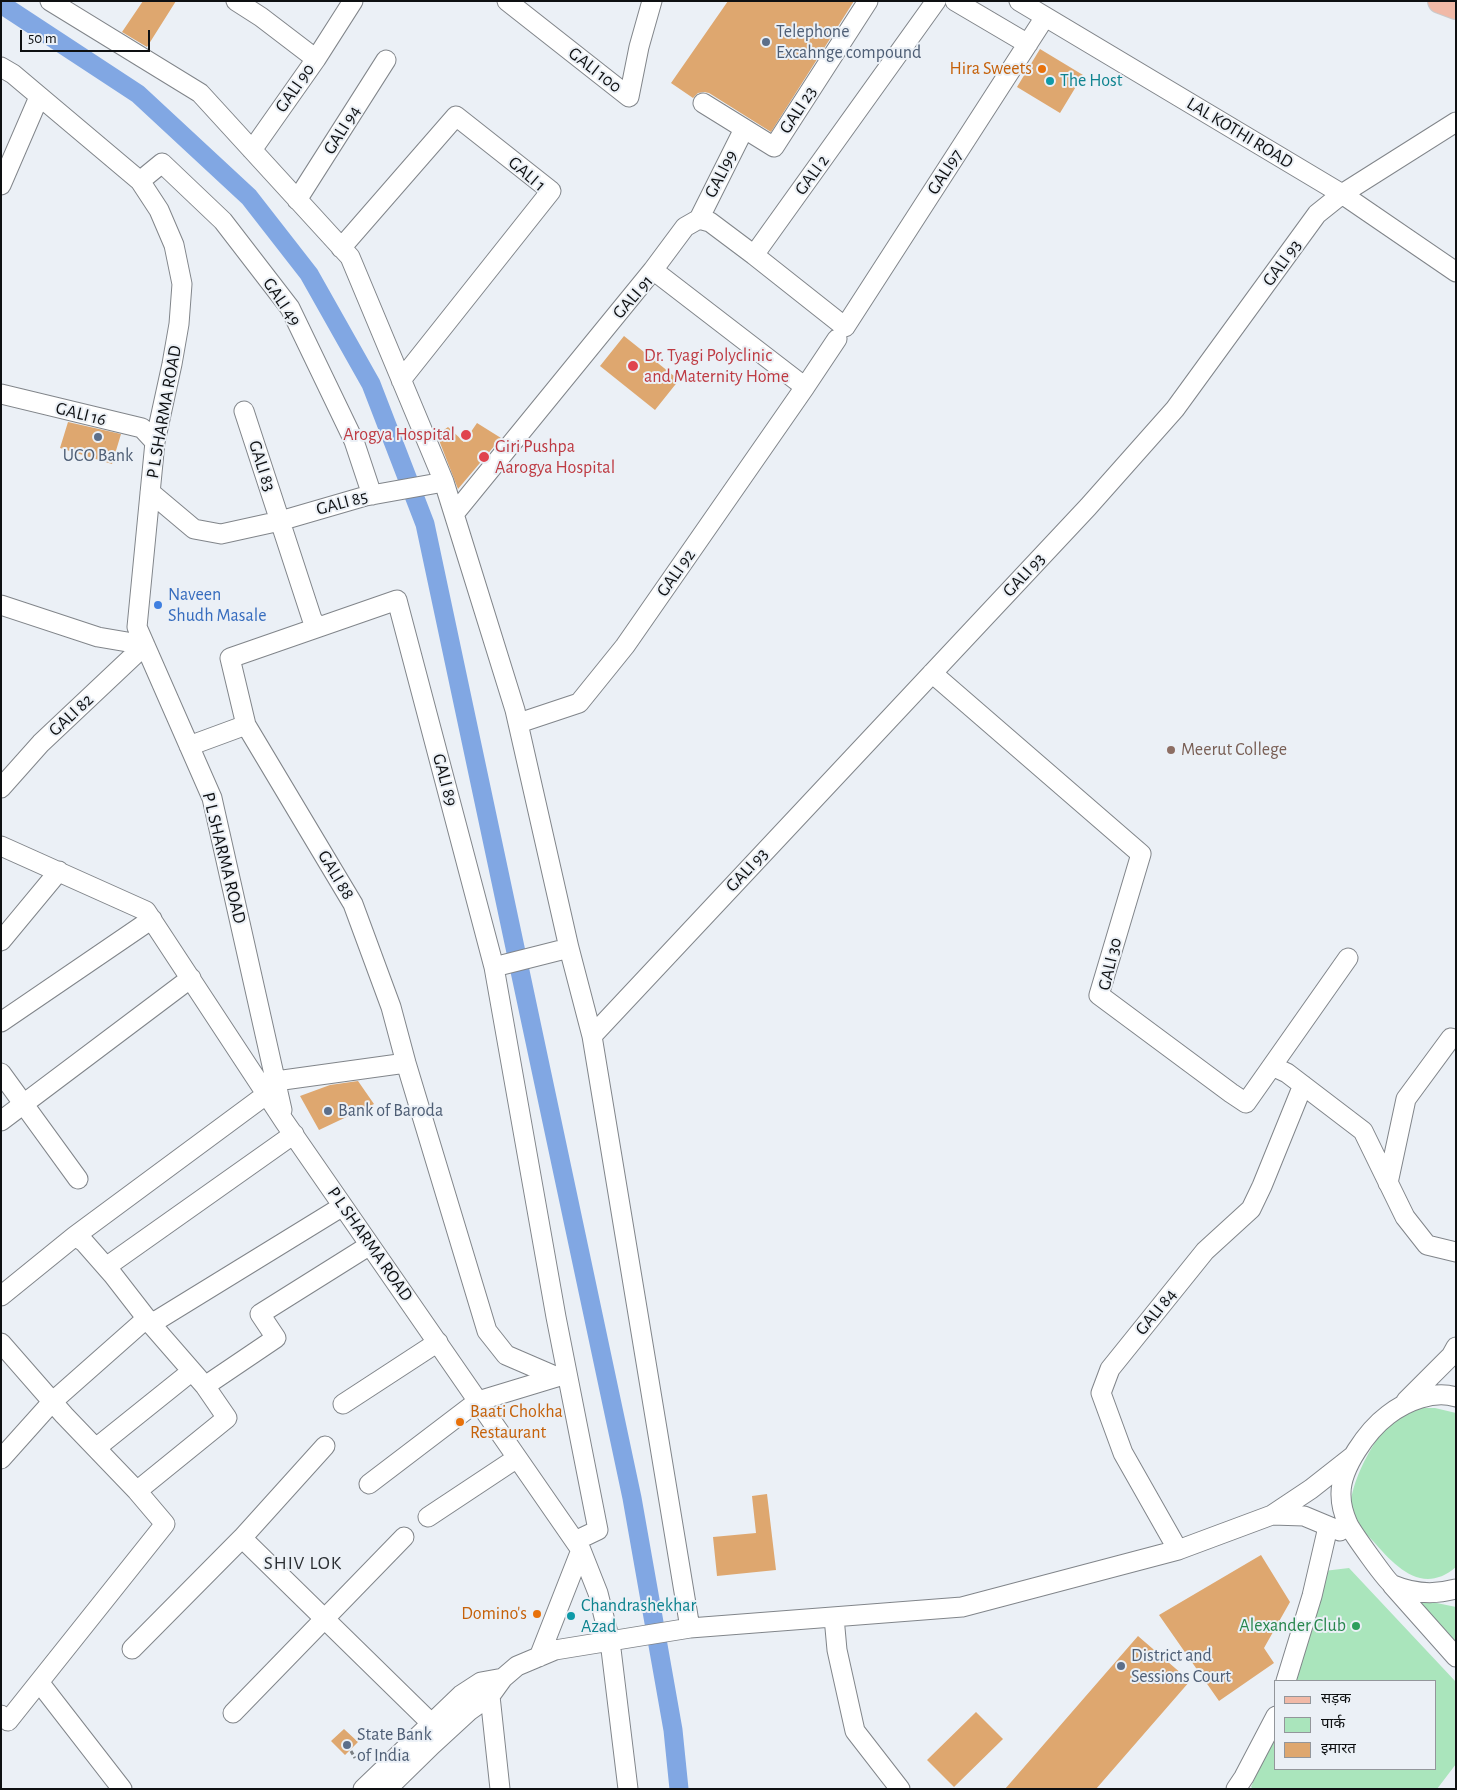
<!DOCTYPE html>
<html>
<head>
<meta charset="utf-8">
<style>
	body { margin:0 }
	#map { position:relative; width:1457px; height:1790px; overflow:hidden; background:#ebf0f6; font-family:"Alegreya Sans","Noto Sans Devanagari",sans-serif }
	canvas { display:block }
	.frame { position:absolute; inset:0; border:2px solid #0e1012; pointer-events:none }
	.legend { position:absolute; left:1274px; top:1680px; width:162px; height:90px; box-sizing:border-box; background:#ebf0f6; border:1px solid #93969b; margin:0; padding:6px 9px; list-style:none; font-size:15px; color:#0e1012 }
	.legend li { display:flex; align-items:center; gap:10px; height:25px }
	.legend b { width:25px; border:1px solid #93969b }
	.scale { position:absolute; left:20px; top:30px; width:130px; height:22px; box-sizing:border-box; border:2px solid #0e1012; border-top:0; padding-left:6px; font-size:15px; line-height:18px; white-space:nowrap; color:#0e1012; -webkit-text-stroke:4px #ebf0f6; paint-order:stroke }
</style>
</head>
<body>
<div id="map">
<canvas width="1457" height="1790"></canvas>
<div class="frame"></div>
<ul class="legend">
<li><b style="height:6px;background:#f1b9a7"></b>सड़क</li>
<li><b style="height:14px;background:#aae5bc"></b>पार्क</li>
<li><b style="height:14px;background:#dea76f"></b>इमारत</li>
</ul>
<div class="scale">50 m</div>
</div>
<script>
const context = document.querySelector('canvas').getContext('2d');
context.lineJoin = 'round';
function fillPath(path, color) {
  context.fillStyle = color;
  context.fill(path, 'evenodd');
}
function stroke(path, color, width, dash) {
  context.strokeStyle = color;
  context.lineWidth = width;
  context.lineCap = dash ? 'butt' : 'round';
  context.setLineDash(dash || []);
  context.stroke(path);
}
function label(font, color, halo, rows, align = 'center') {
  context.font = font + ' "Alegreya Sans",sans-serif';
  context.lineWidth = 4;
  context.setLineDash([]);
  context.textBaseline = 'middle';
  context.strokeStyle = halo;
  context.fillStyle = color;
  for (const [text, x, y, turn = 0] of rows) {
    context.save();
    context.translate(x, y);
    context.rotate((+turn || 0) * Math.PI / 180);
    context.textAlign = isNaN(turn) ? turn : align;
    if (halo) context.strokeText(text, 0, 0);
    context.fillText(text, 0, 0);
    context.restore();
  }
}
const green = new Path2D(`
	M 1421,1408 L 1435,1408 L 1456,1413 L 1456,1567 C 1422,1596 1395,1566 1373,1541 C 1366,1534 1355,1523 1352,1513 C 1345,1491 1375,1435 1393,1421 C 1401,1415 1411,1411 1421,1408 Z
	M 1349,1568 L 1456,1682 L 1456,1764 L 1437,1789 L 1253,1789 L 1251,1787 L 1276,1727 L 1276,1769 L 1436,1769 L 1436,1681 L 1294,1681 L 1324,1571 Z
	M 1408,1597 L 1456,1607 L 1456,1648 Z`);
const canal = new Path2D(`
	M 1,4 L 138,94 L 249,197 L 309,274 L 371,384 L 425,524 L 632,1498 L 673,1730 L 679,1789`);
const building = new Path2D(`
	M 143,1 L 176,1 L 147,47 L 122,32 Z
	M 728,1 L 854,1 L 771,132 L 709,93 L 704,92 L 698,93 L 693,98 L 671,83 Z
	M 1040,49 L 1083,75 L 1060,113 L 1017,87 Z
	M 624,336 L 679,380 L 655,410 L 600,366 Z
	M 68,422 L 121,434 L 112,464 L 60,448 Z
	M 477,423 L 501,438 L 458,489 L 437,435 L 448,427 L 464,442 Z
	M 358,1081 L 374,1104 L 319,1130 L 300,1096 L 330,1085 Z
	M 767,1494 L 776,1570 L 717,1576 L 713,1537 L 756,1533 L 752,1496 Z
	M 1261,1555 L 1290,1602 L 1264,1648 L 1274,1663 L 1219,1701 L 1159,1615 Z
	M 1138,1636 L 1190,1681 L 1096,1789 L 1005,1789 Z
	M 976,1712 L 1003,1739 L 954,1787 L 927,1760 Z
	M 344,1729 L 358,1742 L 345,1755 L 331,1741 Z`);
const path = new Path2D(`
	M 351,1751 L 355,1758`);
const minor = new Path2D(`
	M 50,1 L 200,93 L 350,257 L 444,482 L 454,514 L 515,710 L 569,948 L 592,1036 L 690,1628
	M 236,1 L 261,17 L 316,59 L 252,150
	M 507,1 L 629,97 L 639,47 L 652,1
	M 936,1 L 754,255 L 845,327 L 1045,17
	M 955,1 L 1028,44
	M 1019,1 L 1342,194 L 1456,272
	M 316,59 L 353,1
	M 1,67 L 13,74 L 140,181 L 159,210 L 174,245 L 182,284 L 179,324 L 172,364 L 155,442 L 137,627 L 212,798 L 282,1110
	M 703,103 L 774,147 L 868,1
	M 140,181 L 162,163 L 223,221 L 290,308 L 354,441 L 372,495
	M 1,185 L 39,97
	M 297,200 L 386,60
	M 699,219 L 744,129
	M 341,248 L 456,116 L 551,191 L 401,380
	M 653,270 L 685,227 L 699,219 L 710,222 L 754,255
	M 1,394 L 142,428 L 155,442
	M 244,411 L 312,619 L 318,627
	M 150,492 L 194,529 L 221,534 L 280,521 L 366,496 L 444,482
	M 454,514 L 653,270 L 805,387 L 837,339
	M 1,605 L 98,637 L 145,645
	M 932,673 L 1141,854 L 1099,995 L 1231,1093 L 1246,1103 L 1348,958
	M 519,723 L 579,703 L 625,646 L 805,387
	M 189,746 L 246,725
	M 1,788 L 41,743 L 145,645
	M 1,846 L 146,911 L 284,1121 L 581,1550 L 598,1593 L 610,1641 L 628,1789
	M 1,941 L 59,871
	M 494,967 L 556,1317 L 598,1530 L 575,1541
	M 1,1022 L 152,919
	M 592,1036 L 1088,507 L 1175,409 L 1317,214 L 1342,194 L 1456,122
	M 1272,1066 L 1287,1073 L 1363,1131 L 1405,1217 L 1427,1245 L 1456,1252
	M 1,1073 L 78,1179
	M 276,1081 L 406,1063
	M 1,1121 L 191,978
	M 1388,1183 L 1406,1099 L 1451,1038
	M 75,1236 L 267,1094
	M 106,1267 L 294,1134
	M 1,1296 L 75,1236 L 84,1242 L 113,1275 L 151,1324 L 205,1386 L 227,1418 L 137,1491 L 64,1415 L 1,1343
	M 151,1324 L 343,1206
	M 557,1377 L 506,1355 L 487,1331 L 406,1063 L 391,1007 L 353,904 L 246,725 L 230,658 L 397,600 L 494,967 L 569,948
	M 205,1386 L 276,1338 L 260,1314 L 370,1245
	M 1456,1397 C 1434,1390 1406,1401 1388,1415 C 1368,1430 1340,1468 1341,1495 C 1341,1505 1344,1515 1348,1524 C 1352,1532 1387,1582 1393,1585 C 1414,1594 1434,1595 1456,1589
	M 1406,1401 L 1451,1356 L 1456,1347
	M 343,1404 L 438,1342
	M 96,1448 L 192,1371
	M 1,1459 L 52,1402 L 147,1318
	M 369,1484 L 478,1401 L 557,1377
	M 1272,1515 L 1304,1516 L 1340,1531
	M 428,1517 L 517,1458
	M 242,1538 L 431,1723
	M 1178,1550 L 1123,1453 L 1101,1393 L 1110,1369 L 1205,1251 L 1251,1209 L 1262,1186 L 1303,1085
	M 1392,1585 L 1456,1657
	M 834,1617 L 837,1650 L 855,1731 L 900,1789
	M 132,1649 L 242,1538 L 325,1446
	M 539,1657 L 581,1550
	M 1286,1681 L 1312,1596 L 1328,1527
	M 39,1682 L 122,1789
	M 490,1696 L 500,1789
	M 233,1713 L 404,1537
	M 1,1715 L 8,1721 L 165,1524 L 137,1491
	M 363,1789 L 461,1695 L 481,1682 L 503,1678
	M 387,1789 L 432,1745 L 469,1711 L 490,1696 L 503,1678 L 517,1666 L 555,1650 L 690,1628 L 962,1607 L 1178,1550 L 1272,1515 L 1311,1489 L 1353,1456
	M 1236,1789 L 1244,1777 L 1276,1716`);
const major = new Path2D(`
	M 1440,1 L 1456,7`);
const markers = [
	[766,42,5,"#5c6f8a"],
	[1042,69,5,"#e8710a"],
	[1050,81,5,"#0f9aa8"],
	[633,366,6,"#e0444e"],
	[466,435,6,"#e0444e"],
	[98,437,5,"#5c6f8a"],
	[484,457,6,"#e0444e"],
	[158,605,5,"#3f7fe0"],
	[1171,750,5,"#8d6e63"],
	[328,1111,5,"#5c6f8a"],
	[460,1422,5,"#e8710a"],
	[537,1614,5,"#e8710a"],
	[571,1616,5,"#0f9aa8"],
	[1356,1626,5,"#2e9e5b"],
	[1121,1666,5,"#5c6f8a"],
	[347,1745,5,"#5c6f8a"]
];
const serviceNames = [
	["Telephone",776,32],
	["Excahnge compound",776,53],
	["UCO Bank",98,456,"center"],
	["Bank of Baroda",338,1111],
	["District and",1131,1656],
	["Sessions Court",1131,1677],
	["State Bank",357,1735],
	["of India",357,1756]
];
const foodNames = [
	["Hira Sweets",1032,69],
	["Baati Chokha",470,1412,"left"],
	["Restaurant",470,1433,"left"],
	["Domino's",527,1614]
];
const streetNames = [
	["GALI 100",595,70,38],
	["GALI 90",295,88,-55],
	["GALI 23",798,110,-57],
	["GALI 94",342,130,-58],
	["LAL KOTHI ROAD",1240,133,31],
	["GALI97",945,172,-57],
	["GALI 1",527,174,41],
	["GALI99",721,174,-63],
	["GALI 2",812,175,-54],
	["GALI 93",1282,263,-54],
	["GALI 91",633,297,-49],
	["GALI 49",282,302,56],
	["P L SHARMA ROAD",164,412,-80],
	["GALI 16",81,414,14],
	["GALI 83",262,466,72],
	["GALI 85",342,503,-15],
	["GALI 92",676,573,-55],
	["GALI 93",1024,575,-47],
	["GALI 82",71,715,-43],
	["GALI 89",445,780,75],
	["P L SHARMA ROAD",224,858,76],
	["GALI 93",747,870,-47],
	["GALI 88",336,875,59],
	["GALI 30",1110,964,-77],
	["P L SHARMA ROAD",370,1244,55],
	["GALI 84",1156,1312,-51]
];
const cultureNames = [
	["The Host",1060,81],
	["Chandrashekhar",581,1606],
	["Azad",581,1627]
];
const healthNames = [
	["Dr. Tyagi Polyclinic",644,356],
	["and Maternity Home",644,377],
	["Arogya Hospital",455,435,"right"],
	["Giri Pushpa",495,447],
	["Aarogya Hospital",495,468]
];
const shopNames = [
	["Naveen",168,595],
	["Shudh Masale",168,616]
];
const educationNames = [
	["Meerut College",1181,750]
];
const leisureNames = [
	["Alexander Club",1346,1626]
];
const neighbourhoodNames = [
	["SHIV LOK",303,1563]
];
fillPath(green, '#aae5bc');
stroke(canal, '#81a7e3', 19);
fillPath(building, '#dea76f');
stroke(minor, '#81858a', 21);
stroke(major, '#cacacb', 26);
stroke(path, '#7c8084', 3, [4, 2.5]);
stroke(minor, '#fff', 19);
stroke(major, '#f1b9a7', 24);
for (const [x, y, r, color] of markers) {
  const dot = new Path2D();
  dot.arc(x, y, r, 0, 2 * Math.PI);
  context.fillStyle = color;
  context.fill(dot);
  stroke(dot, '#ebf0f6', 2);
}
label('18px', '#4e5e75', '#ebf0f6', serviceNames, 'left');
label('18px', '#c56008', '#ebf0f6', foodNames, 'right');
label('18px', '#0e1012', '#ebf0f6', streetNames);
label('18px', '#0d838f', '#ebf0f6', cultureNames, 'left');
label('18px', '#be3a42', '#ebf0f6', healthNames, 'left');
label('18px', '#366cbe', '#ebf0f6', shopNames, 'left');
label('18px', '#785e54', '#ebf0f6', educationNames, 'left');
label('18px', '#27864d', '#ebf0f6', leisureNames, 'right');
context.letterSpacing = '1px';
label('19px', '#2a2e32', '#ebf0f6', neighbourhoodNames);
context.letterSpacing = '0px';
</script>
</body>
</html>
